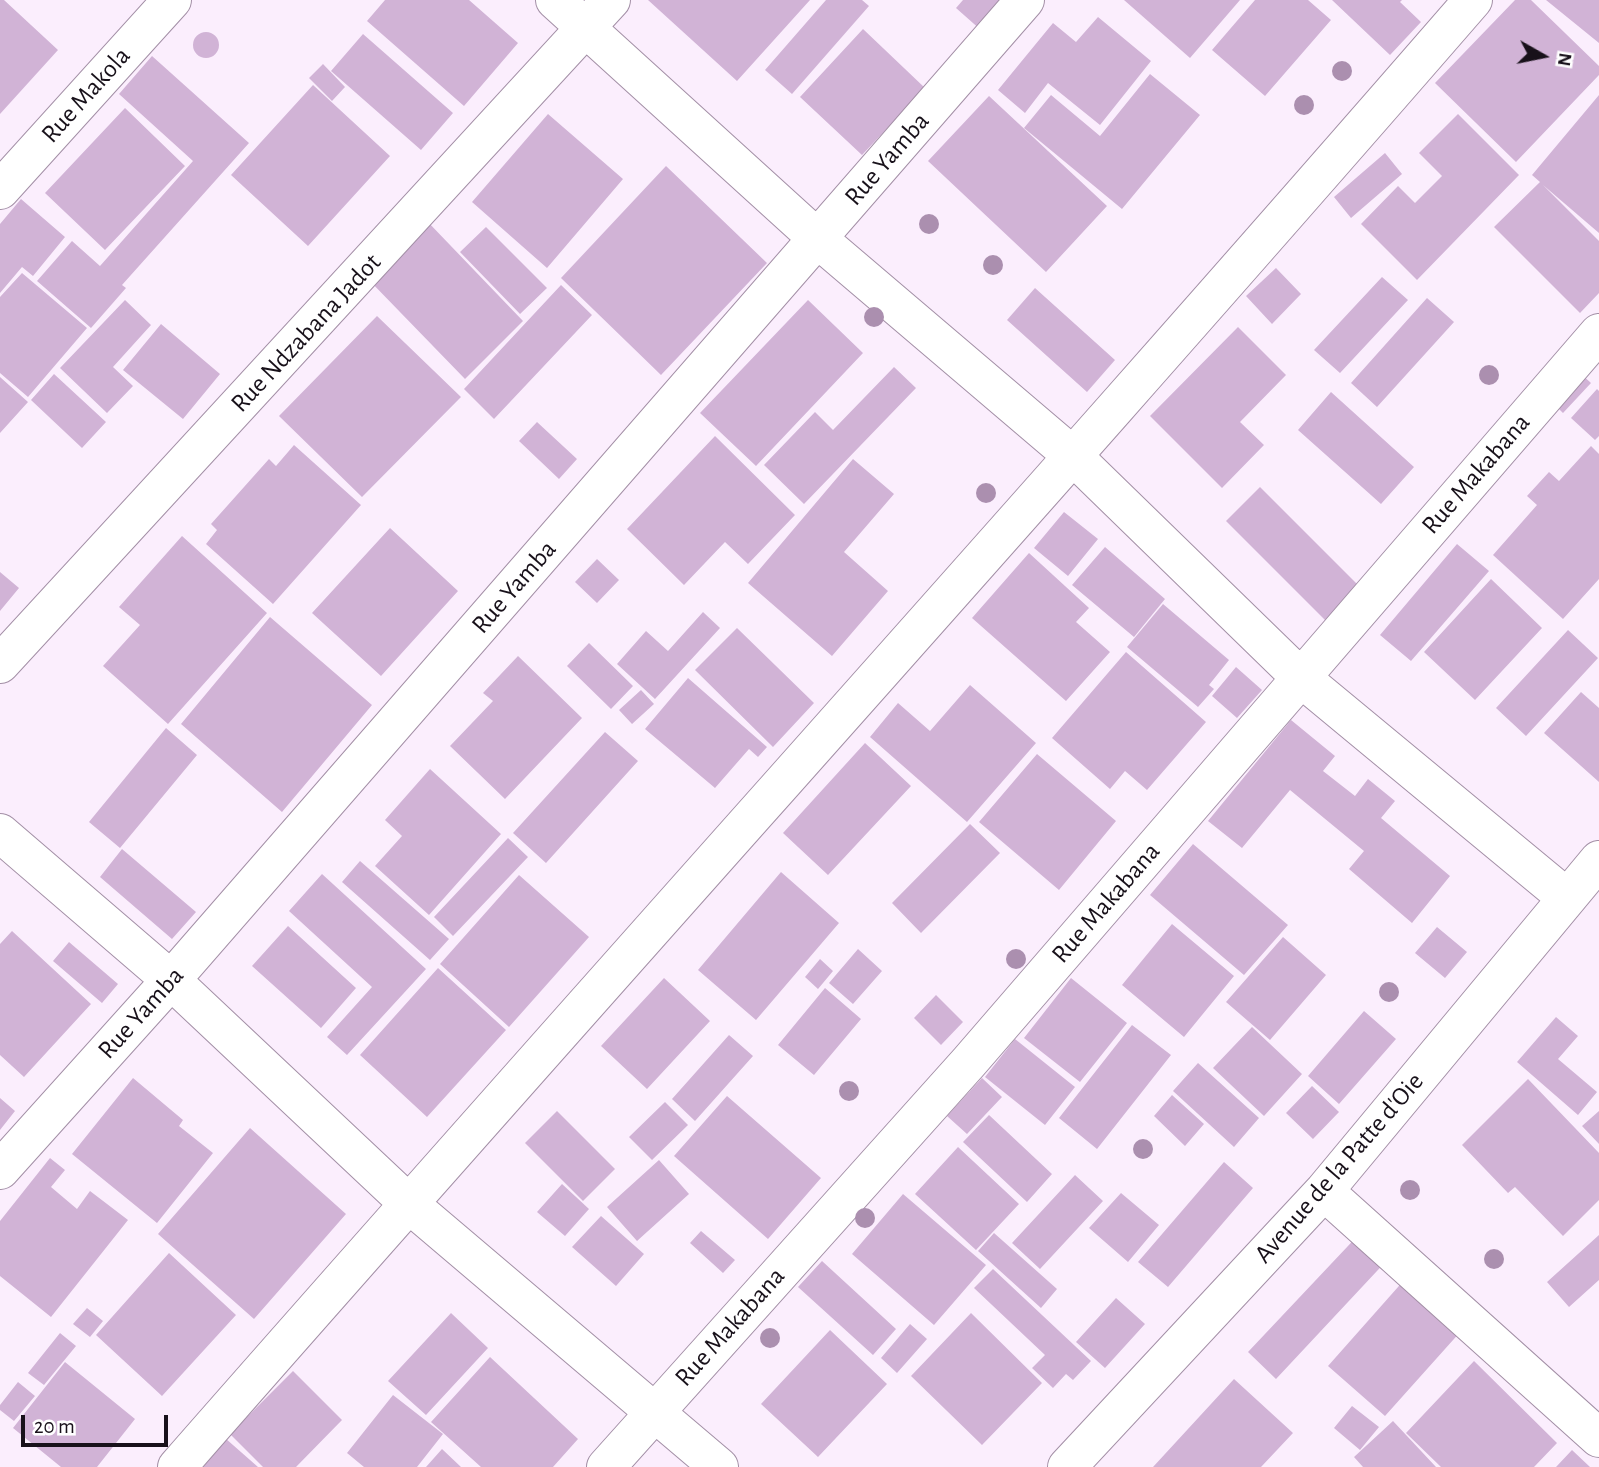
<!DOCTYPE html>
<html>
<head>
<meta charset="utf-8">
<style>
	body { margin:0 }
	#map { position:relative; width:1599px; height:1467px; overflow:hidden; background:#fbeefd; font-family:"Alegreya Sans",sans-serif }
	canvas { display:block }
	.north { position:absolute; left:1508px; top:21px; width:70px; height:70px; -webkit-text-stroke:5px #fff; paint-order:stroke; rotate:99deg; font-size:19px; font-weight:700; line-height:28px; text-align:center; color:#18111a }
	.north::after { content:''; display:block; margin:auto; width:24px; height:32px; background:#18111a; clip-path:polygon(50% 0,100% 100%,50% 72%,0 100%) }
	.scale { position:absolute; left:21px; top:1415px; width:147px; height:32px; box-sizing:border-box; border:4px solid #18111a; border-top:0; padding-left:9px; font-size:21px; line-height:24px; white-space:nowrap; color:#18111a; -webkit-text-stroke:5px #fff; paint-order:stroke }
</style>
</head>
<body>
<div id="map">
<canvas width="1599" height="1467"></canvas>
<div class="north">N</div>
<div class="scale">20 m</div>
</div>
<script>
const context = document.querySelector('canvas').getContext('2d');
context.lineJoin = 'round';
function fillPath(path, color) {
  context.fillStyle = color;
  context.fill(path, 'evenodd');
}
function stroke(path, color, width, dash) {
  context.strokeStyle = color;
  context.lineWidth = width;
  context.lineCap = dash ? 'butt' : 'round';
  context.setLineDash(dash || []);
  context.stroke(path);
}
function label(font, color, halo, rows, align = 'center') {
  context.font = font + ' "Alegreya Sans",sans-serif';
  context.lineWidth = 7;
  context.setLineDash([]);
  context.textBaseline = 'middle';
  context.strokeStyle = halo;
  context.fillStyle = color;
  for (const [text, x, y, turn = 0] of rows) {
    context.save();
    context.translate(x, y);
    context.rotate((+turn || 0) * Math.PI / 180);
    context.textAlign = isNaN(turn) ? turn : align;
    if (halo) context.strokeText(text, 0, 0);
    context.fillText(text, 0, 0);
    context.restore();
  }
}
const building = new Path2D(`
	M 0,0 L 4,0 L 58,50 L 0,114 Z
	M 385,0 L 469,0 L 518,43 L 464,106 L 367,21 Z
	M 648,0 L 810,0 L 737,81 Z
	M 826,0 L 862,0 L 869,6 L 792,94 L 765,70 Z
	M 963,0 L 1008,0 L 982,31 L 956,8 Z
	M 1124,0 L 1240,0 L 1190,58 Z
	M 1255,0 L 1308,0 L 1331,20 L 1265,96 L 1212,50 Z
	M 1332,0 L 1402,0 L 1400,2 L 1421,22 L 1390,55 Z
	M 1515,0 L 1531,0 L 1599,66 L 1599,75 L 1516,162 L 1435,83 Z
	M 1546,0 L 1599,0 L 1599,43 Z
	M 1098,17 L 1151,61 L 1100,125 L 1048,83 L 1025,113 L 998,90 L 1053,23 L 1076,42 Z
	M 863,29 L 925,88 L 862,155 L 800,97 Z
	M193 45a13 13 0 1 1 26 0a13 13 0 1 1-26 0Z
	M 363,34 L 453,113 L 421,150 L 331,71 Z
	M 152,56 L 249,143 L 122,285 L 126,288 L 91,328 L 37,281 L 72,241 L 100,266 L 193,161 L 119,94 Z
	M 323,64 L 345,87 L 332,101 L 309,78 Z
	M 1150,74 L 1200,115 L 1122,209 L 1024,128 L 1051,95 L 1100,136 Z
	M 313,85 L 390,156 L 308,246 L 231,175 Z
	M 1599,95 L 1599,233 L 1543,185 L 1599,241 L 1599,293 L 1580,313 L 1494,227 L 1540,182 L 1532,175 Z
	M 989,96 L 1107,206 L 1046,272 L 928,161 Z
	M 125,108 L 185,166 L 105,250 L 45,193 Z
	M 548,114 L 623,179 L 547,268 L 472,202 Z
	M 1458,114 L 1519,175 L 1417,280 L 1361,224 L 1398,186 L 1415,203 L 1442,176 L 1419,153 Z
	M 1385,153 L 1402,174 L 1351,218 L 1334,197 Z
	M 666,166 L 767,263 L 661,375 L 561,278 Z
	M 21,199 L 65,237 L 33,276 L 22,267 L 0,293 L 0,224 Z
	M 426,220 L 523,321 L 465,379 L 367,278 Z
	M 486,227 L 547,288 L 520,314 L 460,252 Z
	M 1276,268 L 1301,294 L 1272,324 L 1246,296 Z
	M 22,273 L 87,328 L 28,397 L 0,373 L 0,297 Z
	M 1382,277 L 1408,300 L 1340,373 L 1314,350 Z
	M 561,285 L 592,315 L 494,419 L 464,389 Z
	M 1035,288 L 1115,360 L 1087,392 L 1007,320 Z
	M 1427,298 L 1454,322 L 1377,407 L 1351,383 Z
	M 125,300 L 151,325 L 113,367 L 133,386 L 107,413 L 60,368 Z
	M 808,300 L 863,353 L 756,466 L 700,413 Z
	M 377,316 L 461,397 L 362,497 L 279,416 Z
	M 161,324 L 220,374 L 183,419 L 123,370 Z
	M 1238,327 L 1286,375 L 1240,422 L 1264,445 L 1222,488 L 1150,416 Z
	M 894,367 L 916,388 L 804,504 L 764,465 L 815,412 L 833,430 Z
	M 1579,372 L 1591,383 L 1563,413 L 1552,402 Z
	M 54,374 L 106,422 L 82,448 L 31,400 Z
	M 0,377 L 28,402 L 0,433 Z
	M 1597,389 L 1599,391 L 1599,436 L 1595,440 L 1571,418 Z
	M 1331,392 L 1414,467 L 1381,504 L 1298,430 Z
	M 537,422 L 577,459 L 559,479 L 519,441 Z
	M 715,436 L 795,515 L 748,564 L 725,542 L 684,585 L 627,529 Z
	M 294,445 L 361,505 L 273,604 L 206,544 L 217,530 L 211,524 L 269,459 L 276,466 Z
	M 1591,446 L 1599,454 L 1599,579 L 1563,619 L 1493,555 L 1537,505 L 1527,496 L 1549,472 L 1559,481 Z
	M 853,459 L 894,494 L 844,552 L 888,591 L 832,656 L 748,583 Z
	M 1260,487 L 1359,586 L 1325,620 L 1226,521 Z
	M 1064,512 L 1098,539 L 1068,576 L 1034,548 Z
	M 390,528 L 458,591 L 381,676 L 312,613 Z
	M 182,536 L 267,613 L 168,724 L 103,666 L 140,625 L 119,607 Z
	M 1457,544 L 1489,571 L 1411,661 L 1380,635 Z
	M 1105,547 L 1165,599 L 1134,637 L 1072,585 Z
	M 1029,553 L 1089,608 L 1076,622 L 1110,652 L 1066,701 L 972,618 Z
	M 597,559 L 619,580 L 597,603 L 575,582 Z
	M 0,572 L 19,588 L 0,611 Z
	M 1491,579 L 1542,628 L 1475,700 L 1424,652 Z
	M 1163,604 L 1229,660 L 1209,685 L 1214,689 L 1198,707 L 1127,647 Z
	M 703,612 L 720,628 L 655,699 L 617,664 L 646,631 L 668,651 Z
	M 270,617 L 372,705 L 282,812 L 181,724 Z
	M 737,628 L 814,703 L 773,747 L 695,670 Z
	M 1568,630 L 1598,658 L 1526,736 L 1496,708 Z
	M 589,643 L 633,686 L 611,709 L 567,666 Z
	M 1126,652 L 1206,722 L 1147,790 L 1125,771 L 1110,789 L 1052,738 Z
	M 518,656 L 582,718 L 505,799 L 450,746 L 493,701 L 483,693 Z
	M 1236,667 L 1262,690 L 1237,718 L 1212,696 Z
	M 688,678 L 767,747 L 758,757 L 749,749 L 715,788 L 645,729 Z
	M 970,685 L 1036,743 L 967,822 L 870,737 L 898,703 L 930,731 Z
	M 641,690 L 654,704 L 632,724 L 619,710 Z
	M 1581,692 L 1599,708 L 1599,782 L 1544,733 Z
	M 1291,720 L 1335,756 L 1323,771 L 1355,796 L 1368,779 L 1395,801 L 1381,818 L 1450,876 L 1412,923 L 1349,869 L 1364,851 L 1290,790 L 1242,848 L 1208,821 Z
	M 166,728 L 197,755 L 120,848 L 89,822 Z
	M 605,732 L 638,761 L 546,863 L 513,833 Z
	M 865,743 L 911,786 L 828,875 L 783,833 Z
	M 1037,754 L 1116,821 L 1059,890 L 979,822 Z
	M 430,769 L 501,834 L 429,915 L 375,866 L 402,836 L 385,820 Z
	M 970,824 L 1000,853 L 921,933 L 892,903 Z
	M 508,838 L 528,857 L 453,936 L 434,917 Z
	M 1193,844 L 1288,925 L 1244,975 L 1150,895 Z
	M 122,849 L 196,912 L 172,939 L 100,877 Z
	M 360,861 L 449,939 L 430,960 L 342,882 Z
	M 781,872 L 839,923 L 756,1020 L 698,970 Z
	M 322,874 L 426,969 L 347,1055 L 327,1037 L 372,987 L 289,911 Z
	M 519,875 L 589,937 L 509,1027 L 440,964 Z
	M 1172,924 L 1234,976 L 1184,1037 L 1122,985 Z
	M 288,926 L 356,988 L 321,1028 L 252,966 Z
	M 1437,927 L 1467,952 L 1445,978 L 1415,953 Z
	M 12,931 L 91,1004 L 24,1077 L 0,1055 L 0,944 Z
	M 1283,937 L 1326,975 L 1270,1040 L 1226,1002 Z
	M 69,942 L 118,984 L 102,1003 L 53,961 Z
	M 858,949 L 882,971 L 853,1004 L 829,983 Z
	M 820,959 L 833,971 L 818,989 L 805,977 Z
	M 438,968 L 506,1030 L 427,1117 L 360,1055 Z
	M 664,978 L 710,1021 L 647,1089 L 601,1046 Z
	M 1071,978 L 1127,1023 L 1080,1082 L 1024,1038 Z
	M 825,988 L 861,1019 L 814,1075 L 778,1045 Z
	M 936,995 L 963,1022 L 941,1045 L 914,1018 Z
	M 1364,1011 L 1396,1039 L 1339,1104 L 1308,1076 Z
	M 1556,1017 L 1578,1036 L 1558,1059 L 1597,1092 L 1578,1115 L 1517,1062 Z
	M 1132,1025 L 1171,1055 L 1097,1149 L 1059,1118 Z
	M 1252,1027 L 1302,1074 L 1264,1116 L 1213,1068 Z
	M 729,1035 L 753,1056 L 695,1121 L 672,1099 Z
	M 1015,1039 L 1075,1087 L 1045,1125 L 985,1077 Z
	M 1198,1063 L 1259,1118 L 1234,1147 L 1173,1091 Z
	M 133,1078 L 183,1120 L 179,1126 L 213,1153 L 157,1223 L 72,1154 Z
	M 982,1078 L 1002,1097 L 967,1134 L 947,1116 Z
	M 1528,1079 L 1599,1153 L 1599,1200 L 1563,1236 L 1515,1187 L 1508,1193 L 1462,1145 Z
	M 1312,1086 L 1339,1112 L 1313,1139 L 1286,1113 Z
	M 1172,1095 L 1204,1124 L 1185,1146 L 1154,1116 Z
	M 727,1096 L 821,1178 L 768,1239 L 674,1156 Z
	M 0,1098 L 15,1111 L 0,1130 Z
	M 665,1102 L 688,1125 L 652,1160 L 629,1137 Z
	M 557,1111 L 615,1169 L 583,1201 L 525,1143 Z
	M 1599,1111 L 1599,1144 L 1582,1126 Z
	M 989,1115 L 1052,1174 L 1027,1202 L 963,1142 Z
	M 250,1128 L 346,1214 L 254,1319 L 158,1234 Z
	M 958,1147 L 1019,1204 L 976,1250 L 915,1194 Z
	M 50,1158 L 65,1170 L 51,1187 L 77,1209 L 90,1191 L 128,1220 L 51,1317 L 0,1276 L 0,1221 Z
	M 659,1160 L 689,1194 L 637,1241 L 607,1207 Z
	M 1224,1162 L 1253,1188 L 1168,1287 L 1138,1262 Z
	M 1075,1175 L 1103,1201 L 1040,1269 L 1012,1243 Z
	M 562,1184 L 589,1209 L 565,1236 L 537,1212 Z
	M 1121,1193 L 1159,1225 L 1128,1262 L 1089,1228 Z
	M 903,1194 L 986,1265 L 934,1325 L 852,1254 Z
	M 601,1216 L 644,1254 L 616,1286 L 572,1247 Z
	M 1364,1229 L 1391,1256 L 1276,1379 L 1248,1352 Z
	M 701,1231 L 735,1260 L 723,1273 L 690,1243 Z
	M 994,1233 L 1057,1289 L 1041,1308 L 978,1251 Z
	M 1599,1235 L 1599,1280 L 1569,1307 L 1547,1282 Z
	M 169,1253 L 236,1315 L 162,1396 L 96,1335 Z
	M 822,1261 L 896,1329 L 873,1355 L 798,1287 Z
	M 993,1269 L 1091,1361 L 1073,1380 L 1066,1374 L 1053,1388 L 1032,1368 L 1045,1355 L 974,1288 Z
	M 1406,1278 L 1462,1330 L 1385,1416 L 1328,1366 Z
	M 1116,1298 L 1145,1324 L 1105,1368 L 1076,1342 Z
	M 87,1308 L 103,1321 L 90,1337 L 73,1324 Z
	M 451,1313 L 488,1348 L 426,1415 L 388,1381 Z
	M 971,1313 L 1042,1383 L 982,1445 L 911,1376 Z
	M 910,1324 L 927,1339 L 897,1373 L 881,1358 Z
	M 830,1330 L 887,1384 L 818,1457 L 761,1404 Z
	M 60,1333 L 76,1346 L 44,1385 L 28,1373 Z
	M 490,1357 L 578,1439 L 553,1467 L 481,1467 L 431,1422 Z
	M 1474,1361 L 1557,1443 L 1534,1467 L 1441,1467 L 1406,1433 Z
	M 65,1362 L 135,1419 L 97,1467 L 61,1467 L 13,1428 Z
	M 293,1371 L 342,1420 L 296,1467 L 263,1467 L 230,1434 Z
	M 1234,1379 L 1293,1433 L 1261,1467 L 1153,1467 Z
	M 18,1382 L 35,1396 L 14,1421 L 0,1410 L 0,1405 Z
	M 393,1395 L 443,1434 L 417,1467 L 364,1467 L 347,1453 Z
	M 1352,1406 L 1379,1427 L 1360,1450 L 1334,1428 Z
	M 1393,1421 L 1436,1467 L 1363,1467 L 1354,1457 Z
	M 225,1438 L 258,1467 L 199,1467 Z
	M 442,1449 L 461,1467 L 426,1467 Z
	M 1572,1450 L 1590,1467 L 1556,1467 Z`);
const minor = new Path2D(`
	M 555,0 L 818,239 L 1074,457 L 1300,677 L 1567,898
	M 0,190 L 172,0
	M 0,664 L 611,0
	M 0,833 L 171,980 L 408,1203 L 719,1467
	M 0,1170 L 171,980 L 1025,0
	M 1324,1191 L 1599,1438
	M 177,1467 C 607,976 1045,493 1473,0
	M 606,1467 L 969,1062 L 1599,333
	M 1067,1467 L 1324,1191 L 1599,860`);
const trees = [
	[1342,71],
	[1304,105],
	[929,224],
	[993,265],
	[874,317],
	[1489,375],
	[986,493],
	[1016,959],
	[1389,992],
	[849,1091],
	[1143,1149],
	[1410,1190],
	[865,1218],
	[1494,1259],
	[770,1338]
];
const streetNames = [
	["Rue Makola",86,95,-48],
	["Rue Yamba",887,159,-49],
	["Rue Ndzabana Jadot",306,333,-47],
	["Rue Makabana",1476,474,-49],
	["Rue Yamba",514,587,-49],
	["Rue Makabana",1106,903,-49],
	["Rue Yamba",141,1013,-48],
	["Avenue de la Patte d'Oie",1339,1168,-49],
	["Rue Makabana",730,1327,-48]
];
fillPath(building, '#d1b3d6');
stroke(minor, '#a38fa6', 40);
stroke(minor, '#fff', 38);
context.fillStyle = '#ab8faf';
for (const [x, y] of trees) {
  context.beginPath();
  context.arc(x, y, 10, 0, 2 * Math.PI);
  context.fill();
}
label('26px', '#18111a', '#fff', streetNames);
</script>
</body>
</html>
